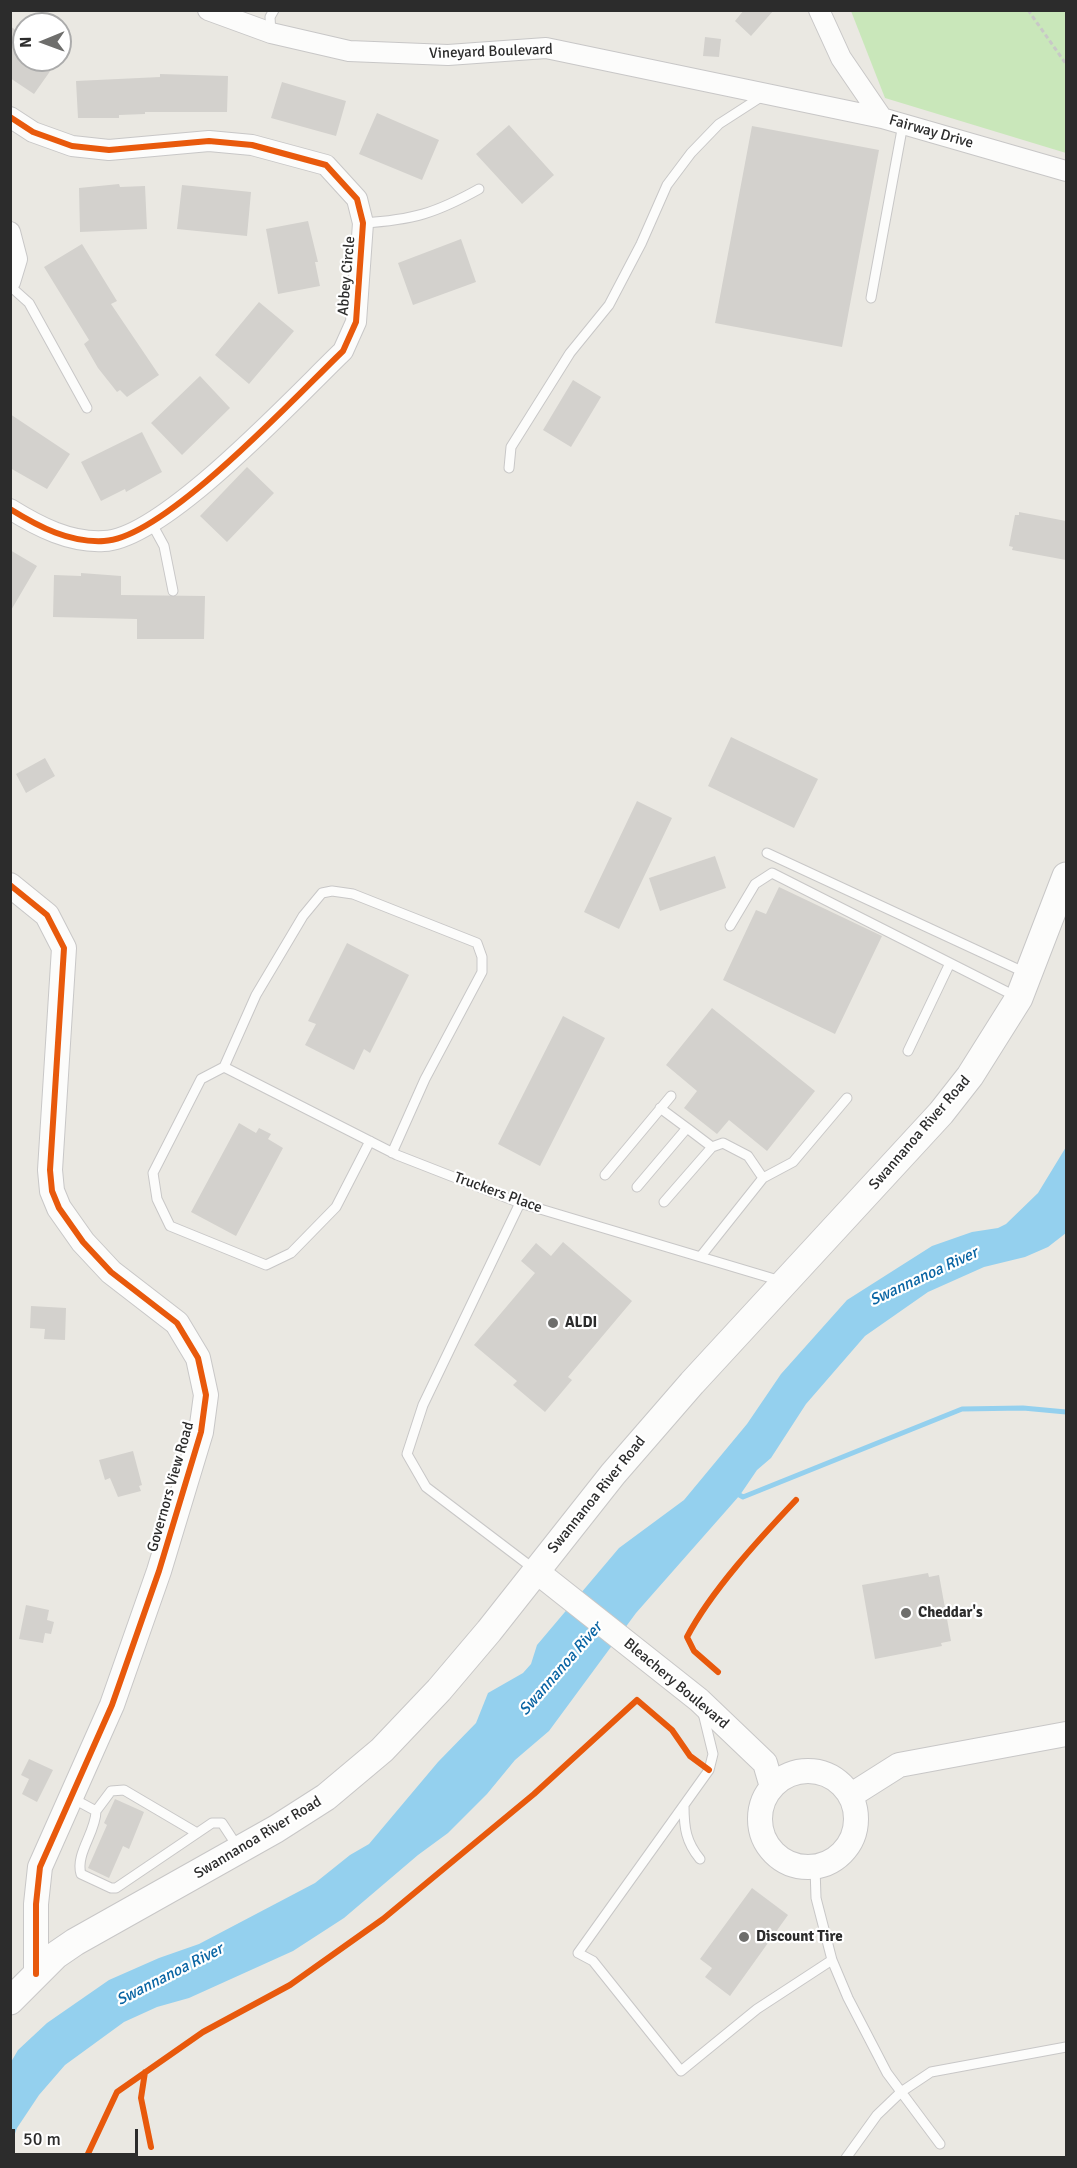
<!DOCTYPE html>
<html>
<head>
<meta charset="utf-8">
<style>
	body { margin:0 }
	#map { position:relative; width:1077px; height:2168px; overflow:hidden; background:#eae8e2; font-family:Signika,sans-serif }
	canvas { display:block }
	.frame { position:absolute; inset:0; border:12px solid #2c2c2c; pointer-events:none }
	.north { position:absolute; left:12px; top:12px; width:60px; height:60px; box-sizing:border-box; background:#fff; border:2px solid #ababab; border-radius:50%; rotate:269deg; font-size:16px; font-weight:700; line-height:24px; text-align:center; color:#2c2c2c }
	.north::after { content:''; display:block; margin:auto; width:21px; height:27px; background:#6e6e6c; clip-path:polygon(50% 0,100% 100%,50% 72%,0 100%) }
	.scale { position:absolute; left:12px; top:2129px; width:126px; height:27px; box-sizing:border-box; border:3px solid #2c2c2c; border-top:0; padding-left:8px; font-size:18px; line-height:21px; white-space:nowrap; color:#2c2c2c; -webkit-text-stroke:4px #fff; paint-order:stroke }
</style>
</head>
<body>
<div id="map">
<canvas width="1077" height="2168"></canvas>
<div class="frame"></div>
<div class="north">N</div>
<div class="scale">50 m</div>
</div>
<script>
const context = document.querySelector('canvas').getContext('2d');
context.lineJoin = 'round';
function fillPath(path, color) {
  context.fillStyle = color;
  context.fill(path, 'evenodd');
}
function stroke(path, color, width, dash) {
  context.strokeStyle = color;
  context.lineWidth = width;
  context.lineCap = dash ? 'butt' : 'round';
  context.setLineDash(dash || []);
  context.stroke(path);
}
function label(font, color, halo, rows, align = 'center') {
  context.font = font + ' Signika,sans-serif';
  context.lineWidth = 4.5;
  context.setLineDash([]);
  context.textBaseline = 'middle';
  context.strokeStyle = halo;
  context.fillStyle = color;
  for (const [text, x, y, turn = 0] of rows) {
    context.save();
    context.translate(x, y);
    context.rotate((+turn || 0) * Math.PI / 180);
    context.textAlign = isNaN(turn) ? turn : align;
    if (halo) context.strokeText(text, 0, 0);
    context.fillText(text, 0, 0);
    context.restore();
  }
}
const green = new Path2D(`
	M 851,11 L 1066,11 L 1066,153 L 885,98 Z`);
const water = new Path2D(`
	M 1066,1147 L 1066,1233 L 1048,1247 L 1025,1257 L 984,1267 L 928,1292 L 865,1336 L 806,1404 L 771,1458 L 757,1470 L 740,1495 L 636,1613 L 549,1731 L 515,1760 L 487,1794 L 448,1833 L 418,1855 L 344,1918 L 293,1951 L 189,1998 L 157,2007 L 124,2022 L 65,2065 L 39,2095 L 17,2128 L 11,2145 L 11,2062 L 18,2050 L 47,2023 L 109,1980 L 159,1958 L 199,1944 L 315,1883 L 350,1855 L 369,1844 L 438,1762 L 476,1723 L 488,1693 L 523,1673 L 531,1664 L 537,1645 L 619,1548 L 684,1500 L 747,1424 L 781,1374 L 847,1300 L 932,1246 L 972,1232 L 998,1228 L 1006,1224 L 1038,1193 Z`);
const stream = new Path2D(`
	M 734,1492 L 743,1497 L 962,1409 L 1023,1408 L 1066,1412`);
const building = new Path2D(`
	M 744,10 L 774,10 L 751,36 L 735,21 Z
	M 10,26 L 24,36 L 24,60 L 58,60 L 34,94 L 10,78 Z
	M 705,37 L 721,39 L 719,57 L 703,56 Z
	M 160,74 L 228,76 L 227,112 L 145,112 L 145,114 L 119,115 L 119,118 L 78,118 L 76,81 L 160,77 Z
	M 282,82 L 346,101 L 336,136 L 271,118 Z
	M 377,113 L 439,140 L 422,180 L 359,154 Z
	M 509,125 L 554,175 L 522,204 L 476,154 Z
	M 752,126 L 879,150 L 842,347 L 715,323 Z
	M 119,184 L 120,187 L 145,186 L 147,229 L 80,232 L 79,188 Z
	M 182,185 L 251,192 L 247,236 L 177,229 Z
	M 308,221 L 318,262 L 315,262 L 320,286 L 278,294 L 266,229 Z
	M 461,239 L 476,282 L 413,305 L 398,263 Z
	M 82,244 L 117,301 L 111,304 L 159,375 L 127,397 L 120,390 L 117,392 L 98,368 L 84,344 L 89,340 L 44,267 Z
	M 259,302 L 294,331 L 249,384 L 215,355 Z
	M 200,376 L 230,408 L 182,455 L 151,423 Z
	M 573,380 L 601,397 L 571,447 L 543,430 Z
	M 10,414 L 70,454 L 47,489 L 10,468 Z
	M 142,432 L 162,472 L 126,492 L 125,489 L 101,501 L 81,462 Z
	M 247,467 L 274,493 L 227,542 L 200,516 Z
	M 1019,512 L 1066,521 L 1066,560 L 1012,550 L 1013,547 L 1009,546 L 1015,515 L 1019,515 Z
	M 10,550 L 37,566 L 10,612 Z
	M 81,573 L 121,576 L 121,595 L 205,596 L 204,639 L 137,639 L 137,619 L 53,617 L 54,575 L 81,576 Z
	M 731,737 L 818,779 L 794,828 L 708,786 Z
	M 45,758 L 55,776 L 26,793 L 16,774 Z
	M 637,801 L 672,818 L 619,929 L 584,912 Z
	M 715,856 L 726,888 L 660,911 L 649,878 Z
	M 779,887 L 882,936 L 835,1034 L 723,980 L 756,910 L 766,914 Z
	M 347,943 L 409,975 L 370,1053 L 364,1049 L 354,1070 L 305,1045 L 316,1024 L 308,1021 Z
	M 712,1008 L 815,1091 L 767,1151 L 729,1120 L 717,1134 L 684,1108 L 697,1091 L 666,1065 Z
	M 563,1016 L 605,1038 L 540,1166 L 498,1144 Z
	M 239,1123 L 256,1133 L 259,1128 L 271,1134 L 268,1139 L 283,1148 L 236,1236 L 191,1212 Z
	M 563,1242 L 632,1301 L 568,1377 L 572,1380 L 545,1412 L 513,1385 L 517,1381 L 474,1345 L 535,1273 L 521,1261 L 536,1243 L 551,1256 Z
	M 31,1306 L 66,1308 L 65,1340 L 44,1339 L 45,1329 L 30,1328 Z
	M 133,1451 L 142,1485 L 139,1486 L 141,1491 L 118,1497 L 110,1478 L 105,1480 L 99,1460 Z
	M 928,1573 L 929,1577 L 939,1575 L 951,1641 L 941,1643 L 942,1646 L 875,1659 L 862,1585 Z
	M 26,1605 L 49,1610 L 47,1620 L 54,1622 L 51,1634 L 45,1633 L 43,1643 L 19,1639 Z
	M 29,1759 L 53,1770 L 37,1802 L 22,1794 L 29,1779 L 21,1775 Z
	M 115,1799 L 144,1812 L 129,1849 L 123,1846 L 109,1878 L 88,1868 L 107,1825 L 104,1823 Z
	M 752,1888 L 788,1915 L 730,1996 L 705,1977 L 712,1968 L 700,1959 Z`);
const path = new Path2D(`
	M 1028,10 L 1066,64`);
const service = new Path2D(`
	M 271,33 L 270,17 L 274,10
	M 363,223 C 413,220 436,213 479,189
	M 10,286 L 29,303 L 87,408
	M 871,298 L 903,124
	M 509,468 L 511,447 L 570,353 L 609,305 L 641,244 L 667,185 L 691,153 L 719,124 L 764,95
	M 152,524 L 164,546 L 173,591
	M 767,853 L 1026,973
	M 730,926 L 755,884 L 772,873 L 1017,997
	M 908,1051 L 950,963
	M 224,1067 L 397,1155 L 520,1203 L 781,1281
	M 224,1067 L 256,995 L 303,916 L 322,893 L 332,891 L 353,894 L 477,943 L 482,957 L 482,972 L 425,1079 L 392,1153
	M 224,1067 L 201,1079 L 153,1173 L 157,1199 L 170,1226 L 266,1265 L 291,1253 L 336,1207 L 370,1141
	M 687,1128 L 712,1147
	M 605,1175 L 671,1096
	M 637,1187 L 687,1128 L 660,1108
	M 664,1202 L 712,1147 L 723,1143 L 748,1156 L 763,1178
	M 520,1203 L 423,1405 L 407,1454 L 426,1487 L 534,1569
	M 701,1256 L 763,1178 L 793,1162 L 847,1098
	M 703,1713 L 713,1754 L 709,1770 L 578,1953 L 593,1961 L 681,2071 L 757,2009 L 832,1960
	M 72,1798 L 96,1811 C 96,1832 75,1854 81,1874 L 111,1888 L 116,1888 L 212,1823 L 222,1823 L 239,1849
	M 684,1806 C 684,1828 686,1842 700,1859
	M 96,1811 L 111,1791 L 124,1790 L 197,1833
	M 815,1867 L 816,1898 L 832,1960 L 848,1998 L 887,2073 L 940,2144
	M 846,2158 L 877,2115 L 901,2092 L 931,2072 L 1066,2047`);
const minor = new Path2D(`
	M 208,10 L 271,33 L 349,51 L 448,55 L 546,48 L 882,118
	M 819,10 L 841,58 L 882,118 L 1066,171
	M 10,117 L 33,132 L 72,146 L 109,150 L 209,141 L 252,145 L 326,165 L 357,199 L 363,223 L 356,322 L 343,351 C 296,396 164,539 104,541 C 70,543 39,527 10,509
	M 10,232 L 17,259 L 10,282`);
const tertiary = new Path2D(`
	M 10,885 L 47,915 L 64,948 L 50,1170 L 52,1191 L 59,1208 L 83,1242 L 111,1272 L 177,1323 L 198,1358 L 206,1395 L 201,1432 L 159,1571 L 112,1705 L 40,1867 L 36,1904 L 36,1974
	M 536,1571 L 699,1700 L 765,1763 L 772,1787
	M760 1819a48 48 0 1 1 96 0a48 48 0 1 1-96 0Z
	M 850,1796 L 899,1765 L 1066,1734`);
const secondary = new Path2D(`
	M 10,2001 L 56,1955 L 75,1942 L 276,1829 L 326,1797 L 382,1750 L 439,1690 L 489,1631 L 613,1474 L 692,1383 L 941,1113 L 970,1076 L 1019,998 L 1066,876`);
const cycleway = new Path2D(`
	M 10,117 L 33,132 L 72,146 L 109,150 L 209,141 L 252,145 L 326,165 L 357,199 L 363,223 L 356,322 L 343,351 C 296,396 164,539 104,541 C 70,543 39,527 10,509
	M 10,885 L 47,915 L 64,948 L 50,1170 L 52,1191 L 59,1208 L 83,1242 L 111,1272 L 177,1323 L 198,1358 L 206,1395 L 201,1432 L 159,1571 L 112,1705 L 40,1867 L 36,1904 L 36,1974
	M 718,1672 L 694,1651 L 687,1637 C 711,1591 760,1538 796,1500
	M 145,2072 L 141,2098 L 151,2147
	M 86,2158 L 117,2092 L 203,2032 L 290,1985 L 383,1919 L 534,1794 L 637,1700 L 672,1730 L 690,1756 L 709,1770`);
const markers = [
	[553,1323,6,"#6e6e6c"],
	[906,1613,6,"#6e6e6c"],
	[744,1937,6,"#6e6e6c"]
];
const streetNames = [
	["Vineyard Boulevard",491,52,-2],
	["Fairway Drive",931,132,16],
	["Abbey Circle",347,276,-85],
	["Swannanoa River Road",920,1133,-49],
	["Truckers Place",498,1193,20],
	["Governors View Road",171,1487,-74],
	["Swannanoa River Road",597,1495,-51],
	["Bleachery Boulevard",676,1684,40],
	["Swannanoa River Road",258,1838,-31]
];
const poiNames = [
	["ALDI",565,1323],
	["Cheddar's",918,1613],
	["Discount Tire",756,1937]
];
const waterNames = [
	["Swannanoa River",924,1277,-25],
	["Swannanoa River",561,1669,-49],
	["Swannanoa River",170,1975,-27]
];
fillPath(green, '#c9e7ba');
fillPath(water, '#94d0ee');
stroke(stream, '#94d0ee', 5);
fillPath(building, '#d3d1cd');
stroke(service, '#c8c7c7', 11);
stroke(minor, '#c8c7c7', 22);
stroke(tertiary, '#c8c7c7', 26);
stroke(secondary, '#c8c7c7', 29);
stroke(path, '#c8c8c7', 3, [4.5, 3]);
stroke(service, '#fcfcfb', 9);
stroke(minor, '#fcfcfb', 20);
stroke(tertiary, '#fcfcfb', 24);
stroke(secondary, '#fcfcfb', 27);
stroke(cycleway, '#e8590c', 6);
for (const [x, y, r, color] of markers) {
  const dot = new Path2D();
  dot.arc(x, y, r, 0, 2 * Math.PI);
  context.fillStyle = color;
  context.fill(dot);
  stroke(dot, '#fff', 2);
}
label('15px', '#2c2c2c', '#fff', streetNames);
label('bold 15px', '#2c2c2c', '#fff', poiNames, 'left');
label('italic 16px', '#0964a3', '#fff', waterNames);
</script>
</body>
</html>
